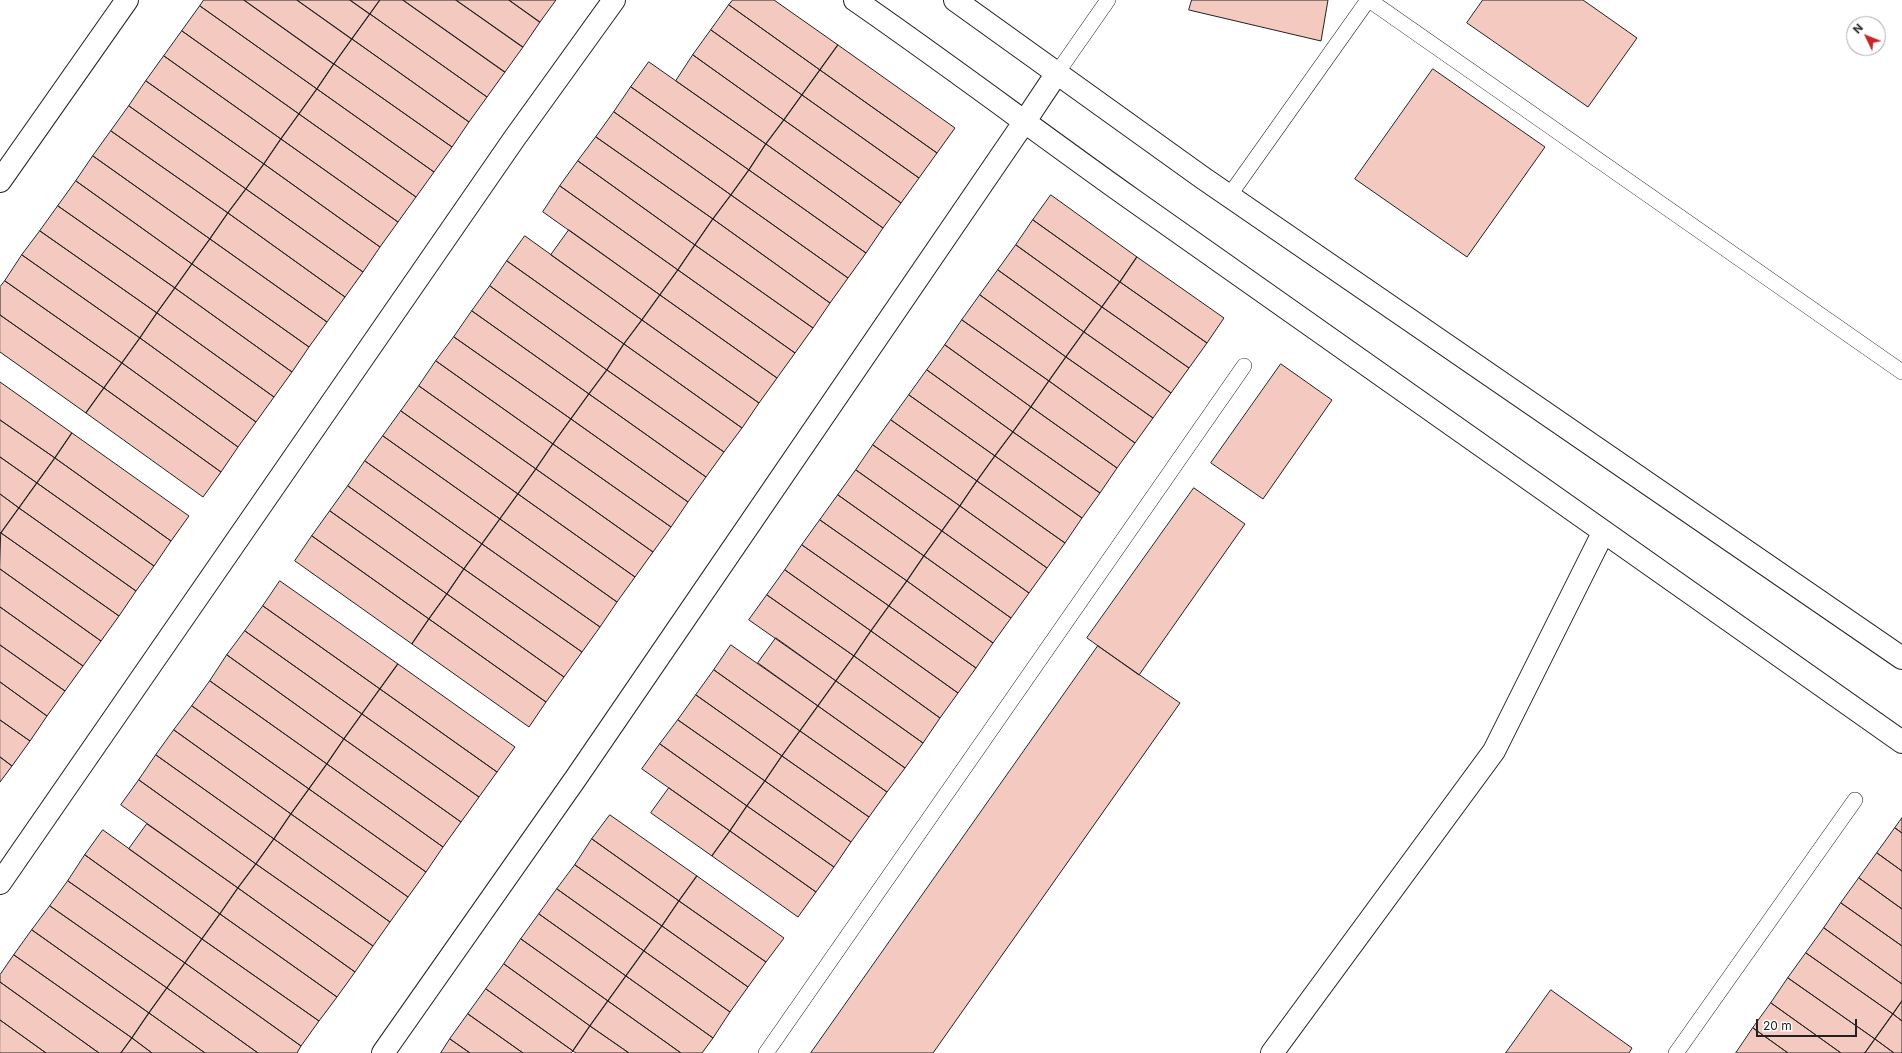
<!DOCTYPE html>
<html>
<head>
<meta charset="utf-8">
<style>
	body { margin:0 }
	#map { position:relative; width:1902px; height:1053px; overflow:hidden; background:#fff; font-family:Inter,sans-serif }
	canvas { display:block }
	.north { position:absolute; left:1846px; top:16px; width:40px; height:40px; box-sizing:border-box; background:#fff; border:1px solid #a7a7a7; border-radius:50%; rotate:313deg; font-size:11px; font-weight:700; line-height:16px; text-align:center; color:#222 }
	.north::after { content:''; display:block; margin:auto; width:14px; height:18px; background:#c62828; clip-path:polygon(50% 0,100% 100%,50% 72%,0 100%) }
	.scale { position:absolute; left:1756px; top:1019px; width:101px; height:18px; box-sizing:border-box; border:2px solid #222; border-top:0; padding-left:5px; font-size:12px; line-height:14px; white-space:nowrap; color:#222; -webkit-text-stroke:3px #fff; paint-order:stroke }
</style>
</head>
<body>
<div id="map">
<canvas width="1902" height="1053"></canvas>
<div class="north">N</div>
<div class="scale">20 m</div>
</div>
<script>
const context = document.querySelector('canvas').getContext('2d');
context.lineJoin = 'round';
function fillPath(path, color) {
  context.fillStyle = color;
  context.fill(path, 'evenodd');
}
function stroke(path, color, width, dash) {
  context.strokeStyle = color;
  context.lineWidth = width;
  context.lineCap = dash ? 'butt' : 'round';
  context.setLineDash(dash || []);
  context.stroke(path);
}
const building = new Path2D(`
	M 204,0 L 244,0 L 334,64 L 317,89 L 200,6 Z
	M 244,0 L 297,0 L 352,39 L 334,64 Z
	M 297,0 L 350,0 L 370,14 L 352,39 Z
	M 350,0 L 380,0 L 370,14 Z
	M 380,0 L 403,0 L 505,72 L 487,97 L 370,14 Z
	M 403,0 L 456,0 L 523,47 L 505,72 Z
	M 456,0 L 509,0 L 540,22 L 523,47 Z
	M 509,0 L 556,0 L 540,22 Z
	M 733,0 L 774,0 L 838,45 L 820,70 L 729,5 Z
	M 1192,0 L 1328,0 L 1321,41 L 1189,10 Z
	M 1483,0 L 1583,0 L 1637,38 L 1588,107 L 1467,23 Z
	M 729,5 L 820,70 L 802,95 L 711,30 Z
	M 200,6 L 317,89 L 299,114 L 182,31 Z
	M 370,14 L 487,97 L 469,122 L 352,39 Z
	M 711,30 L 802,95 L 784,120 L 693,55 Z
	M 182,31 L 299,114 L 281,139 L 164,56 Z
	M 352,39 L 469,122 L 452,147 L 334,64 Z
	M 838,45 L 955,128 L 937,153 L 820,70 Z
	M 693,55 L 784,120 L 766,144 L 676,81 Z
	M 164,56 L 281,139 L 264,164 L 146,81 Z
	M 649,62 L 766,144 L 749,170 L 631,87 Z
	M 334,64 L 452,147 L 434,172 L 317,89 Z
	M 1433,69 L 1545,147 L 1467,257 L 1355,179 Z
	M 820,70 L 937,153 L 919,178 L 802,95 Z
	M 146,81 L 264,164 L 246,189 L 129,106 Z
	M 631,87 L 749,170 L 731,195 L 614,112 Z
	M 317,89 L 434,172 L 416,197 L 299,114 Z
	M 802,95 L 919,178 L 901,203 L 784,120 Z
	M 129,106 L 246,189 L 228,213 L 111,131 Z
	M 614,112 L 731,195 L 713,219 L 596,137 Z
	M 299,114 L 416,197 L 398,222 L 281,139 Z
	M 784,120 L 901,203 L 883,228 L 766,144 Z
	M 111,131 L 228,213 L 210,239 L 93,156 Z
	M 596,137 L 713,219 L 695,245 L 578,161 Z
	M 281,139 L 398,222 L 380,247 L 264,164 Z
	M 766,144 L 883,228 L 866,253 L 749,170 Z
	M 93,156 L 210,239 L 192,264 L 76,181 Z
	M 578,161 L 695,245 L 678,270 L 560,186 Z
	M 264,164 L 380,247 L 363,272 L 246,189 Z
	M 749,170 L 866,253 L 848,278 L 731,195 Z
	M 76,181 L 192,264 L 175,288 L 58,206 Z
	M 560,186 L 678,270 L 660,295 L 543,212 Z
	M 246,189 L 363,272 L 345,297 L 228,213 Z
	M 731,195 L 848,278 L 830,303 L 713,219 Z
	M 1051,195 L 1137,257 L 1120,282 L 1033,220 Z
	M 58,206 L 175,288 L 157,313 L 40,231 Z
	M 228,213 L 345,297 L 327,322 L 210,239 Z
	M 713,219 L 830,303 L 813,328 L 695,245 Z
	M 1033,220 L 1120,282 L 1102,307 L 1016,245 Z
	M 569,230 L 660,295 L 642,320 L 551,255 Z
	M 40,231 L 157,313 L 140,338 L 22,255 Z
	M 525,236 L 642,320 L 624,344 L 507,261 Z
	M 210,239 L 327,322 L 309,347 L 192,264 Z
	M 695,245 L 813,328 L 795,353 L 678,270 Z
	M 1016,245 L 1102,307 L 1084,332 L 998,270 Z
	M 22,255 L 140,338 L 122,363 L 5,281 Z
	M 1137,257 L 1224,318 L 1207,343 L 1120,282 Z
	M 507,261 L 624,344 L 607,370 L 490,286 Z
	M 192,264 L 309,347 L 292,372 L 175,288 Z
	M 678,270 L 795,353 L 777,378 L 660,295 Z
	M 998,270 L 1084,332 L 1066,357 L 980,295 Z
	M 5,281 L 122,363 L 104,388 L 0,315 L 0,287 Z
	M 1120,282 L 1207,343 L 1189,368 L 1102,307 Z
	M 490,286 L 607,370 L 589,394 L 472,311 Z
	M 175,288 L 292,372 L 274,397 L 157,313 Z
	M 660,295 L 777,378 L 759,403 L 642,320 Z
	M 980,295 L 1066,357 L 1049,381 L 962,320 Z
	M 1102,307 L 1189,368 L 1171,393 L 1084,332 Z
	M 472,311 L 589,394 L 571,419 L 454,337 Z
	M 157,313 L 274,397 L 256,422 L 140,338 Z
	M 0,315 L 104,388 L 86,413 L 0,352 Z
	M 642,320 L 759,403 L 742,428 L 624,344 Z
	M 962,320 L 1049,381 L 1031,407 L 945,345 Z
	M 1084,332 L 1171,393 L 1153,418 L 1066,357 Z
	M 454,337 L 571,419 L 553,444 L 436,361 Z
	M 140,338 L 256,422 L 238,447 L 122,363 Z
	M 624,344 L 742,428 L 724,452 L 607,370 Z
	M 945,345 L 1031,407 L 1013,432 L 927,370 Z
	M 1066,357 L 1153,418 L 1135,443 L 1049,381 Z
	M 436,361 L 553,444 L 536,469 L 419,386 Z
	M 122,363 L 238,447 L 221,472 L 104,388 Z
	M 1281,364 L 1332,400 L 1263,499 L 1211,463 Z
	M 607,370 L 724,452 L 706,477 L 589,394 Z
	M 927,370 L 1013,432 L 995,456 L 909,395 Z
	M 1049,381 L 1135,443 L 1117,468 L 1031,407 Z
	M 0,382 L 72,433 L 55,458 L 0,420 Z
	M 419,386 L 536,469 L 518,494 L 401,411 Z
	M 104,388 L 221,472 L 203,497 L 86,413 Z
	M 589,394 L 706,477 L 688,502 L 571,419 Z
	M 909,395 L 995,456 L 977,481 L 891,420 Z
	M 1031,407 L 1117,468 L 1100,493 L 1013,432 Z
	M 401,411 L 518,494 L 500,519 L 383,436 Z
	M 571,419 L 688,502 L 671,527 L 553,444 Z
	M 0,420 L 55,458 L 37,483 L 0,457 Z
	M 891,420 L 977,481 L 960,506 L 873,445 Z
	M 1013,432 L 1100,493 L 1082,518 L 995,456 Z
	M 72,433 L 189,516 L 171,541 L 55,458 Z
	M 383,436 L 500,519 L 482,544 L 365,461 Z
	M 553,444 L 671,527 L 653,552 L 536,469 Z
	M 873,445 L 960,506 L 942,531 L 856,470 Z
	M 995,456 L 1082,518 L 1065,543 L 977,481 Z
	M 0,457 L 37,483 L 19,508 L 0,494 Z
	M 55,458 L 171,541 L 154,566 L 37,483 Z
	M 365,461 L 482,544 L 464,569 L 348,486 Z
	M 536,469 L 653,552 L 635,577 L 518,494 Z
	M 856,470 L 942,531 L 924,556 L 838,495 Z
	M 977,481 L 1065,543 L 1047,568 L 960,506 Z
	M 37,483 L 154,566 L 136,591 L 19,508 Z
	M 348,486 L 464,569 L 447,594 L 330,511 Z
	M 1194,488 L 1245,524 L 1139,675 L 1087,638 Z
	M 0,494 L 19,508 L 1,533 L 0,532 Z
	M 518,494 L 635,577 L 617,602 L 500,519 Z
	M 838,495 L 924,556 L 907,581 L 820,520 Z
	M 960,506 L 1047,568 L 1029,593 L 942,531 Z
	M 19,508 L 136,591 L 119,616 L 1,533 Z
	M 330,511 L 447,594 L 429,619 L 312,536 Z
	M 500,519 L 617,602 L 600,627 L 482,544 Z
	M 820,520 L 907,581 L 889,606 L 802,545 Z
	M 942,531 L 1029,593 L 1011,618 L 924,556 Z
	M 1,533 L 119,616 L 101,641 L 0,569 Z
	M 312,536 L 429,619 L 412,644 L 295,561 Z
	M 482,544 L 600,627 L 582,652 L 464,569 Z
	M 802,545 L 889,606 L 871,631 L 785,570 Z
	M 924,556 L 1011,618 L 993,643 L 907,581 Z
	M 0,569 L 101,641 L 83,666 L 0,607 Z
	M 464,569 L 582,652 L 564,677 L 447,594 Z
	M 785,570 L 871,631 L 854,656 L 767,595 Z
	M 280,581 L 398,664 L 380,689 L 263,606 Z
	M 907,581 L 993,643 L 976,668 L 889,606 Z
	M 447,594 L 564,677 L 546,702 L 429,619 Z
	M 767,595 L 854,656 L 836,681 L 749,620 Z
	M 263,606 L 380,689 L 362,714 L 245,631 Z
	M 889,606 L 976,668 L 958,693 L 871,631 Z
	M 0,607 L 83,666 L 65,691 L 0,645 Z
	M 429,619 L 546,702 L 529,727 L 412,644 Z
	M 245,631 L 362,714 L 344,739 L 227,655 Z
	M 871,631 L 958,693 L 940,718 L 854,656 Z
	M 776,638 L 836,681 L 818,706 L 758,663 Z
	M 0,645 L 65,691 L 47,716 L 0,682 Z
	M 731,645 L 818,706 L 800,731 L 714,670 Z
	M 1098,646 L 1180,703 L 933,1053 L 811,1053 Z
	M 227,655 L 344,739 L 327,764 L 210,681 Z
	M 854,656 L 940,718 L 923,743 L 836,681 Z
	M 398,664 L 515,747 L 497,772 L 380,689 Z
	M 714,670 L 800,731 L 782,756 L 696,695 Z
	M 210,681 L 327,764 L 309,789 L 192,706 Z
	M 836,681 L 923,743 L 905,768 L 818,706 Z
	M 0,682 L 47,716 L 30,741 L 0,720 Z
	M 380,689 L 497,772 L 479,797 L 362,714 Z
	M 696,695 L 782,756 L 765,781 L 678,720 Z
	M 192,706 L 309,789 L 291,814 L 174,730 Z
	M 818,706 L 905,768 L 887,792 L 800,731 Z
	M 362,714 L 479,797 L 461,822 L 344,739 Z
	M 0,720 L 30,741 L 12,766 L 0,757 Z
	M 678,720 L 765,781 L 747,806 L 660,744 Z
	M 174,730 L 291,814 L 274,839 L 156,755 Z
	M 800,731 L 887,792 L 869,817 L 782,756 Z
	M 344,739 L 461,822 L 443,847 L 327,764 Z
	M 660,744 L 747,806 L 730,831 L 642,769 Z
	M 156,755 L 274,839 L 256,864 L 139,780 Z
	M 782,756 L 869,817 L 851,842 L 765,781 Z
	M 0,757 L 12,766 L 0,782 Z
	M 327,764 L 443,847 L 426,872 L 309,789 Z
	M 139,780 L 256,864 L 238,888 L 121,805 Z
	M 765,781 L 851,842 L 834,867 L 747,806 Z
	M 669,788 L 730,831 L 712,856 L 651,813 Z
	M 309,789 L 426,872 L 408,897 L 291,814 Z
	M 747,806 L 834,867 L 816,892 L 730,831 Z
	M 291,814 L 408,897 L 390,922 L 274,839 Z
	M 610,815 L 697,876 L 679,901 L 592,839 Z
	M 1902,818 L 1902,833 L 1895,828 Z
	M 147,824 L 238,888 L 220,914 L 129,849 Z
	M 1895,828 L 1902,833 L 1902,871 L 1877,853 Z
	M 103,830 L 220,914 L 202,939 L 85,855 Z
	M 730,831 L 816,892 L 798,917 L 712,856 Z
	M 274,839 L 390,922 L 373,946 L 256,864 Z
	M 592,839 L 679,901 L 662,926 L 575,865 Z
	M 1877,853 L 1902,871 L 1902,909 L 1859,878 Z
	M 85,855 L 202,939 L 185,963 L 68,881 Z
	M 256,864 L 373,946 L 355,972 L 238,888 Z
	M 575,865 L 662,926 L 644,951 L 557,889 Z
	M 697,876 L 784,938 L 766,962 L 679,901 Z
	M 1859,878 L 1902,909 L 1902,946 L 1841,903 Z
	M 68,881 L 185,963 L 167,988 L 50,906 Z
	M 238,888 L 355,972 L 337,997 L 220,914 Z
	M 557,889 L 644,951 L 626,976 L 539,914 Z
	M 679,901 L 766,962 L 748,987 L 662,926 Z
	M 1841,903 L 1902,946 L 1902,984 L 1824,928 Z
	M 50,906 L 167,988 L 149,1013 L 32,930 Z
	M 220,914 L 337,997 L 319,1021 L 202,939 Z
	M 539,914 L 626,976 L 608,1001 L 521,939 Z
	M 662,926 L 748,987 L 730,1012 L 644,951 Z
	M 1824,928 L 1902,984 L 1902,1001 L 1893,1014 L 1806,953 Z
	M 32,930 L 149,1013 L 132,1038 L 14,955 Z
	M 202,939 L 319,1021 L 301,1046 L 185,963 Z
	M 521,939 L 608,1001 L 590,1026 L 504,964 Z
	M 644,951 L 730,1012 L 713,1038 L 626,976 Z
	M 1806,953 L 1893,1014 L 1875,1039 L 1788,978 Z
	M 14,955 L 132,1038 L 121,1053 L 99,1053 L 0,982 L 0,975 Z
	M 185,963 L 301,1046 L 297,1053 L 258,1053 L 167,988 Z
	M 504,964 L 590,1026 L 573,1051 L 486,989 Z
	M 626,976 L 713,1038 L 702,1053 L 681,1053 L 608,1001 Z
	M 1788,978 L 1875,1039 L 1865,1053 L 1841,1053 L 1771,1003 Z
	M 0,982 L 99,1053 L 46,1053 L 0,1020 Z
	M 167,988 L 258,1053 L 205,1053 L 149,1013 Z
	M 486,989 L 573,1051 L 571,1053 L 523,1053 L 468,1014 Z
	M 1551,990 L 1632,1048 L 1629,1053 L 1506,1053 Z
	M 608,1001 L 681,1053 L 629,1053 L 590,1026 Z
	M 1902,1001 L 1902,1021 L 1893,1014 Z
	M 1771,1003 L 1841,1053 L 1788,1053 L 1753,1028 Z
	M 149,1013 L 205,1053 L 152,1053 L 132,1038 Z
	M 468,1014 L 523,1053 L 470,1053 L 450,1039 Z
	M 1893,1014 L 1902,1021 L 1902,1053 L 1894,1053 L 1875,1039 Z
	M 0,1020 L 46,1053 L 0,1053 Z
	M 590,1026 L 629,1053 L 576,1053 L 573,1051 Z
	M 1753,1028 L 1788,1053 L 1736,1053 Z
	M 132,1038 L 152,1053 L 121,1053 Z
	M 450,1039 L 470,1053 L 441,1053 Z
	M 1875,1039 L 1894,1053 L 1865,1053 Z`);
const lane = new Path2D(`
	M 1369,0 L 1902,372
	M 1057,73 L 1108,0
	M 1229,196 L 1368,0
	M 766,1053 L 1244,366
	M 1676,1053 L 1855,800`);
const street = new Path2D(`
	M 855,0 C 949,65 1040,134 1133,200 C 1388,382 1644,563 1902,742
	M 955,0 L 1203,178 L 1902,658
	M 0,181 L 127,0
	M 0,883 L 514,139 L 614,0
	M 383,1053 L 576,778 L 1025,121 L 1057,73
	M 1272,1053 L 1494,751 L 1603,533`);
fillPath(building, '#f3c9c0');
stroke(building, '#222', 1);
stroke(lane, '#222', 16);
stroke(street, '#222', 24);
stroke(lane, '#fff', 15);
stroke(street, '#fff', 22);
</script>
</body>
</html>
